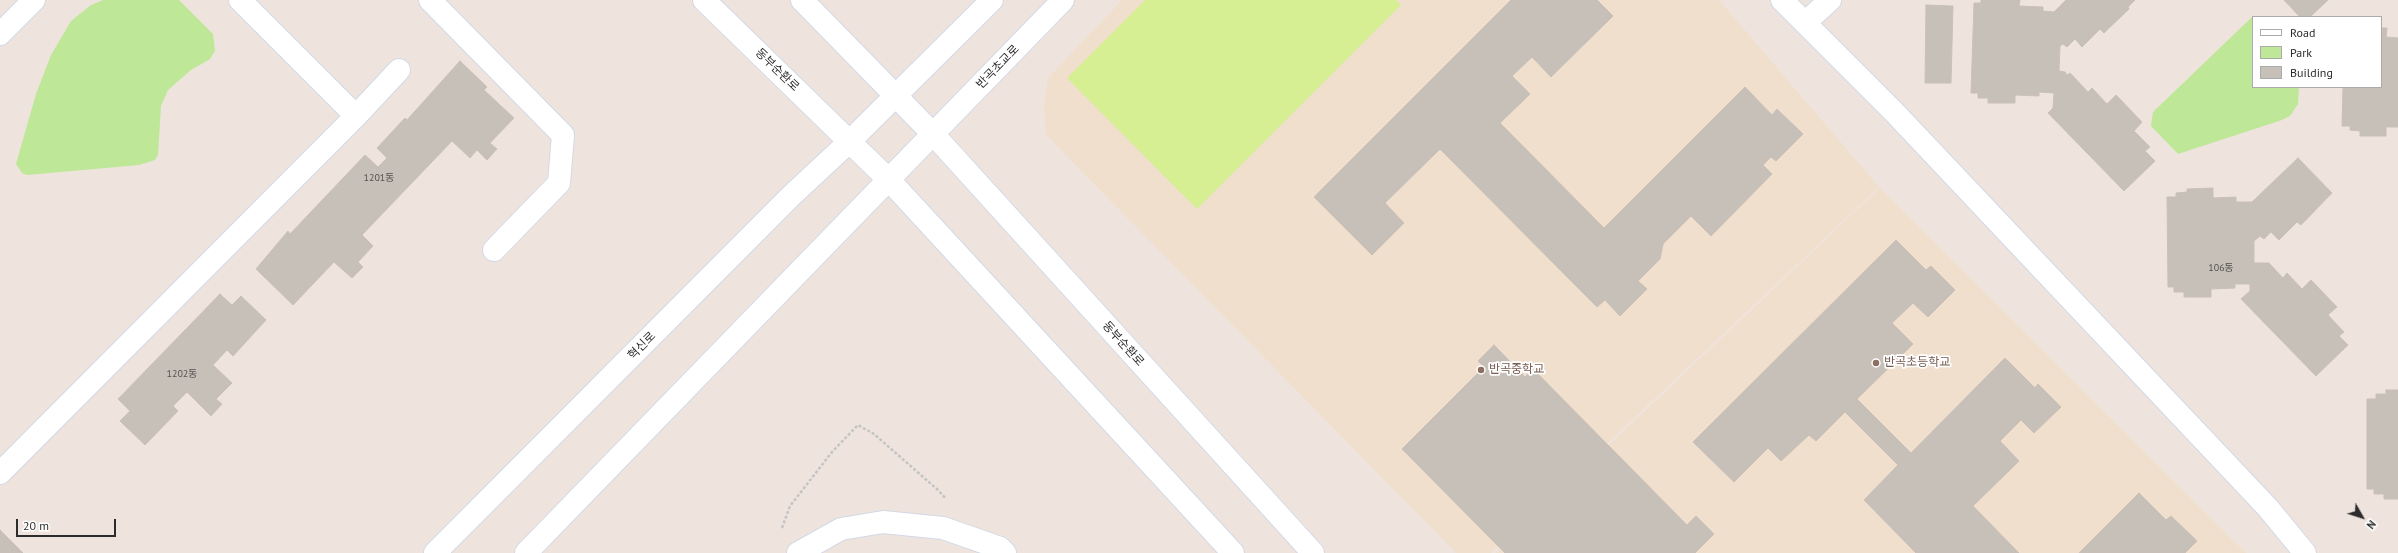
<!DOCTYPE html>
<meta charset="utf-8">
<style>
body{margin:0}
#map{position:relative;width:2398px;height:553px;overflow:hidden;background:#eee4dd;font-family:"PT Sans",sans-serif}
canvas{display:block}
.legend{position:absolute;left:2252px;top:16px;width:130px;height:72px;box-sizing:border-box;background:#fff;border:1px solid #ababab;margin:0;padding:5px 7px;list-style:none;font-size:12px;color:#2c2c2c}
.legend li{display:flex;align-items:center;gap:8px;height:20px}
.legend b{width:20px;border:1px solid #ababab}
.north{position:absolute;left:2342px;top:497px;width:40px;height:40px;-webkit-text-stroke:3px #fff;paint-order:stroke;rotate:129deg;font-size:11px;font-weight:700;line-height:16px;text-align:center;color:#2c2c2c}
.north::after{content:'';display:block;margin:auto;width:14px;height:18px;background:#2c2c2c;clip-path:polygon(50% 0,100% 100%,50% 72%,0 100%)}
.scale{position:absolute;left:16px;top:519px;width:100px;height:18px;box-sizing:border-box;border:2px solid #2c2c2c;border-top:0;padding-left:5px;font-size:12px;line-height:14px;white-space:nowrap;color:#2c2c2c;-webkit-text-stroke:3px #fff;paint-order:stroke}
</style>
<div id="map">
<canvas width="2398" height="553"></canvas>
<ul class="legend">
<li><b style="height:5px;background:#fff"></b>Road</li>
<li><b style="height:11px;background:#bee797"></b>Park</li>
<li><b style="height:11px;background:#c6c0b9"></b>Building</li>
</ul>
<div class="north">N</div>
<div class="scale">20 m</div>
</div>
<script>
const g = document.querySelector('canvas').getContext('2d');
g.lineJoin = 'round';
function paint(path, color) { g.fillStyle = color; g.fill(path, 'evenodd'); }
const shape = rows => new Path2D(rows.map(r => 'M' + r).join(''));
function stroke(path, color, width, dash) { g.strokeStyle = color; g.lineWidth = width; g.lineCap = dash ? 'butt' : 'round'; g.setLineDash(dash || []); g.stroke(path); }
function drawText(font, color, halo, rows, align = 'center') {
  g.font = font + ' "PT Sans","Noto Sans KR",sans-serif'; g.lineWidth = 3.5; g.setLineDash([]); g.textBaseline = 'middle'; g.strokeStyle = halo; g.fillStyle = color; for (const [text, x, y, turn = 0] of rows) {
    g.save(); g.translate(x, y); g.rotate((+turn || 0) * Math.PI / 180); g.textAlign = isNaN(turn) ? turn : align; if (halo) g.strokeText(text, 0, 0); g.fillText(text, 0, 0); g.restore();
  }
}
paint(shape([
 [1122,0,1719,0,1879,187,1491,553,1456,553,1046,135,1044,105,1048,78],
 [1880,188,2246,553,1495,553]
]), '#f0dfcc');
paint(shape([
 [103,0,179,0,213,34,215,51,210,59,191,70,168,90,161,106,158,155,155,160,139,165,27,175,22,173,16,164,36,94,51,55,71,21,91,5],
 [2252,17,2253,87,2299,87,2298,104,2290,116,2282,120,2178,154,2151,126,2153,112]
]), '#bee797');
paint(shape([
 [1145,0,1396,0,1401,5,1197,209,1067,78]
]), '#d5ef92');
const building = shape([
 [1511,0,1597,0,1613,16,1551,77,1532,57,1512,76,1530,94,1500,123,1604,228,1745,87,1772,115,1777,109,1803,134,1776,161,1771,157,1763,165,1772,174,1711,236,1691,216,1663,244,1660,259,1638,281,1647,289,1620,316,1605,300,1597,307,1440,149,1385,203,1404,223,1372,255,1314,197,1511,0],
 [1981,0,2020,0,2019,6,2043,7,2043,11,2054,12,2066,0,2135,0,2128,7,2129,9,2104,33,2100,29,2082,47,2075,39,2067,47,2063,44,2060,46,2059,71,2065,72,2067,75,2070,73,2088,92,2092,88,2107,104,2116,95,2142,122,2134,131,2150,147,2145,151,2155,161,2124,191,2048,113,2053,108,2054,93,2039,92,2039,96,2015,95,2015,103,1988,103,1988,98,1978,98,1978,93,1971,93,1974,3,1981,3,1981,0],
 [2284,0,2328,0,2310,17,2300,17,2284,0],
 [1926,5,1953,6,1951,83,1925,83,1926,5],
 [2381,28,2387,28,2386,37,2398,38,2398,127,2386,127,2386,136,2360,136,2360,131,2350,130,2350,126,2342,126,2343,87,2381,87,2381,28],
 [460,61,487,87,484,90,514,118,490,143,497,149,487,160,477,150,470,158,452,141,362,235,373,246,358,262,363,267,352,278,334,262,293,305,256,269,288,231,290,234,365,155,378,167,387,158,377,148,405,118,407,120,460,61],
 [2298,158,2332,193,2301,225,2297,222,2279,240,2271,232,2264,239,2260,236,2254,241,2254,263,2269,263,2283,278,2287,273,2302,289,2311,280,2337,307,2328,315,2344,332,2339,336,2348,345,2316,376,2241,299,2250,291,2250,284,2235,284,2235,288,2211,289,2211,297,2184,297,2184,292,2174,292,2174,287,2168,287,2167,197,2176,197,2176,193,2187,192,2187,189,2213,188,2213,198,2236,197,2236,202,2252,202,2298,158],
 [1896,240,1926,270,1931,266,1955,290,1928,317,1913,303,1892,323,1913,344,1857,399,1911,453,2005,358,2035,388,2038,384,2061,407,2034,433,2021,420,2000,441,2019,461,1973,506,2019,553,1916,553,1864,500,1898,465,1845,412,1816,441,1809,435,1781,461,1768,448,1734,482,1693,442,1896,240],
 [220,294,232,305,241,296,266,320,233,356,227,350,213,365,232,383,216,399,222,404,211,416,187,392,173,406,178,411,145,445,120,421,130,411,118,399,220,294],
 [1494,345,1525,377,1533,369,1687,525,1696,516,1714,534,1695,553,1505,553,1402,449,1484,367,1478,361,1494,345],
 [2386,390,2398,390,2398,499,2384,499,2384,494,2374,494,2374,489,2367,489,2367,399,2376,399,2376,394,2386,394,2386,390],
 [2139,493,2166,520,2171,516,2197,541,2185,553,2079,553,2139,493],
 [0,530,23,553,0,553,0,530]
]);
paint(building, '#c6c0b9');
stroke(building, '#cac0b7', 1);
const minor = shape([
 [240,0,356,116],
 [430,0,563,135,559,183,494,250],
 [704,0,890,181,1233,553],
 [802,0,934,135,1313,553],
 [1782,0,1895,113,2268,508,2305,553],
 [1805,23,1830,0],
 [0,34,34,0],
 [0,473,356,116,399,70],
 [435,553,791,196,850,141,992,0],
 [526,553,1063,0],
 [798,553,841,529,883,522,943,528,1000,548,1005,553]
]);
stroke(minor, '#d2d9e5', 24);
stroke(shape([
 [782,528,790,506,832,452,858,425,874,434,938,490,946,499]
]), '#c4c4c4', 2.5, [3, 2]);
stroke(minor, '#fff', 22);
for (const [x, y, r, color] of [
 [1876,363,4,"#8d6e63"],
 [1481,370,4,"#8d6e63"]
]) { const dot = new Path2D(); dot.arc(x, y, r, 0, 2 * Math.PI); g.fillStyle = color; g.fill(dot); stroke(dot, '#fff', 1.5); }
drawText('10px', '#52514f', null, [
 ["1201동",379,178],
 ["106동",2221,268],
 ["1202동",182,374]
]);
drawText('12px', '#2c2c2c', '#fff', [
 ["반곡초교로",998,67,-46],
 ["동부순환로",777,70,44],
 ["동부순환로",1123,344,48],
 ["혁신로",642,346,-45]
]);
drawText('12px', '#785e54', '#fff', [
 ["반곡초등학교",1884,363],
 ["반곡중학교",1489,370]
], 'left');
</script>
